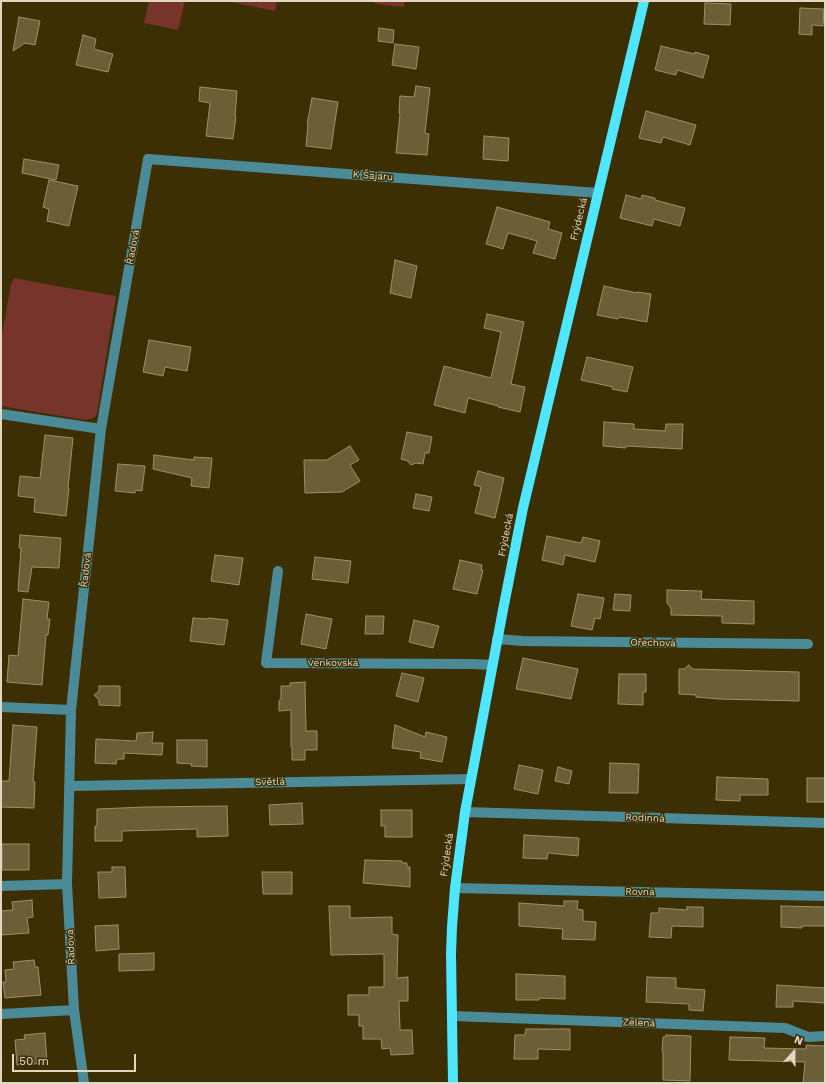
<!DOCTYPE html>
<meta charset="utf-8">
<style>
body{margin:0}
#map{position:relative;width:826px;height:1084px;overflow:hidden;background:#3c2f04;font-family:"Work Sans",sans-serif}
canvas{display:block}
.frame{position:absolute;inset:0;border:2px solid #e0d8c3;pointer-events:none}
.north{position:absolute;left:774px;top:1032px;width:40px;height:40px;-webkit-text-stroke:3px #3c2f04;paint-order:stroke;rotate:21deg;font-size:11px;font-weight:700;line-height:16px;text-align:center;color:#e0d8c3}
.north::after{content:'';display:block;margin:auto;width:14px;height:18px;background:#e0d8c3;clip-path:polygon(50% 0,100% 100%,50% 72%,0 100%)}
.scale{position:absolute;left:12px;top:1054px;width:124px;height:18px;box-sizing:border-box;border:2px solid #e0d8c3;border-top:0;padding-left:5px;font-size:12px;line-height:14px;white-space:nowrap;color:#e0d8c3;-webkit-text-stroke:3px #3c2f04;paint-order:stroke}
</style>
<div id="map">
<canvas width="826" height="1084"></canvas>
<div class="frame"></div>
<div class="north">N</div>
<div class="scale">50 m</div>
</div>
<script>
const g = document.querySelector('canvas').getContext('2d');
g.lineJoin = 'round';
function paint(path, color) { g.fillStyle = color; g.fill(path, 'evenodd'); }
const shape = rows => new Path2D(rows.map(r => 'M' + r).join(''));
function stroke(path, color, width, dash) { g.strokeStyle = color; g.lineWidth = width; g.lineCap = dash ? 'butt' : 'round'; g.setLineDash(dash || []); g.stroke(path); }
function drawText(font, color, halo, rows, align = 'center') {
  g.font = font + ' "Work Sans",sans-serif'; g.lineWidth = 3; g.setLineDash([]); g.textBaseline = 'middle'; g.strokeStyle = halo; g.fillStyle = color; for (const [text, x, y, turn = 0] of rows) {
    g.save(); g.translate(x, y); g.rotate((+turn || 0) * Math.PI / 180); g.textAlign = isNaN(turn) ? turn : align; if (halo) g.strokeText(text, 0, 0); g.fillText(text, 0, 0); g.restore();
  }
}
paint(shape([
 [149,1,185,1,178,30,144,23],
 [226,1,277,1,275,11],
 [367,1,405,1,404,7,378,4],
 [14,278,62,287,116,296,97,414,94,418,85,420,1,406,1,340,11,284]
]), '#76342a');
const building = shape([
 [705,3,731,4,730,25,704,24,705,3],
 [800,8,824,9,823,26,812,25,812,35,799,34,800,8],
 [19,17,40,21,35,45,25,43,13,51,19,17],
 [379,28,394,30,393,43,378,41,379,28],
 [83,35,96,39,94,49,113,54,108,72,76,65,83,35],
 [395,44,419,47,416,69,392,65,395,44],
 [661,46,695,54,695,52,709,56,703,78,677,70,676,75,655,70,661,46],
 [416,86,430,88,425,133,429,134,427,155,396,153,400,114,399,113,400,96,414,97,416,86],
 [200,87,237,91,235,116,236,116,233,139,206,136,210,103,199,101,200,87],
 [312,98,338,102,334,128,331,149,306,146,308,124,307,124,312,98],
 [646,111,696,125,690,145,663,137,661,143,639,138,646,111],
 [484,136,509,138,508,161,483,159,484,136],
 [24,159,59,165,56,180,22,173,24,159],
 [49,180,78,186,69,226,47,221,49,209,43,207,49,180],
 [626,195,641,199,642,195,655,198,655,200,685,208,680,226,654,219,652,226,620,218,626,195],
 [497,207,550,222,548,229,562,233,555,259,533,253,537,241,508,233,503,249,486,244,497,207],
 [395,260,417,266,411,298,390,293,395,260],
 [604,286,637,293,637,292,651,294,647,322,619,317,618,319,597,315,604,286],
 [487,314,524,322,511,384,525,387,520,412,498,407,498,406,468,398,465,413,434,405,444,366,491,378,501,332,484,328,487,314],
 [149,340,191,347,187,371,165,367,163,376,143,372,149,340],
 [587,357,633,367,627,392,612,389,613,387,581,380,587,357],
 [604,422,634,424,634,429,665,431,666,424,683,424,682,449,626,446,626,448,603,446,604,422],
 [407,432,432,437,429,453,425,453,423,464,416,463,411,465,408,461,401,459,407,432],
 [45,435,73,438,68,488,69,488,66,516,34,512,35,498,18,496,20,476,40,478,45,435],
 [350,446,359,460,350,465,360,481,342,492,305,493,304,460,327,460,350,446],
 [154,455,194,460,194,457,212,458,209,488,191,486,192,478,153,469,154,455],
 [118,464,145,466,142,491,135,490,135,493,115,491,118,464],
 [478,471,504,478,495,518,475,513,481,487,474,485,478,471],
 [416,494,432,497,429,511,413,508,416,494],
 [20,535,61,538,59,568,32,567,28,592,18,591,21,548,19,548,20,535],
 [547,536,581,543,583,537,600,541,595,562,565,555,563,565,542,560,547,536],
 [215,555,243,558,239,585,211,581,215,555],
 [315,557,351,561,348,583,312,579,315,557],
 [460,560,482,565,481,570,483,570,477,594,453,589,460,560],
 [667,590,702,591,701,599,754,601,754,624,722,623,722,616,671,615,671,608,667,603,667,590],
 [578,594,604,598,600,619,595,618,592,630,571,626,578,594],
 [615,594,631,595,630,611,613,610,615,594],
 [23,599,49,602,47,619,50,619,48,635,46,635,42,685,7,682,9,655,18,656,23,599],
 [306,614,332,619,326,649,301,644,306,614],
 [366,616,384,616,383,634,365,634,366,616],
 [193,618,207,619,208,618,228,620,224,645,190,641,193,618],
 [414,620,439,626,433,648,409,642,414,620],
 [523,658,578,669,571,699,539,693,516,689,523,658],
 [689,665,692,669,799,672,799,701,719,699,696,697,696,695,679,694,679,669,684,669,689,665],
 [402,673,424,678,418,702,396,696,402,673],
 [619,674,646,674,646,692,643,692,643,705,618,704,619,674],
 [305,682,306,731,317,731,317,750,305,750,305,760,292,760,292,747,291,747,291,710,279,711,279,701,281,698,281,686,290,686,290,683,305,682],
 [99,686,120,686,120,706,99,705,99,700,94,695,99,691,99,686],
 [13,725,37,727,33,782,35,782,34,808,1,807,1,781,9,781,13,725],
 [395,725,425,737,426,732,447,737,442,762,420,758,421,752,392,748,395,725],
 [153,732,152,743,163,743,162,755,124,753,124,759,117,759,116,764,95,763,96,739,136,741,137,733,153,732],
 [177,740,207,740,207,767,191,766,192,764,177,763,177,740],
 [610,763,639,764,638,793,609,793,610,763],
 [519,765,543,770,538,794,514,789,519,765],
 [558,767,572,771,569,784,555,781,558,767],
 [717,777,768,779,768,795,740,795,740,801,716,800,717,777],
 [807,778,825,778,825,802,807,802,807,778],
 [302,803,303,824,270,825,269,805,302,803],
 [227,806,228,836,197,837,197,829,122,831,122,841,95,841,95,826,97,826,97,809,145,807,227,806],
 [381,810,412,810,412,837,385,837,385,826,381,826,381,810],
 [524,835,579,838,578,856,548,853,547,859,523,858,524,835],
 [2,844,29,844,29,870,2,870,2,844],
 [365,860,402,861,402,863,407,863,407,867,410,867,410,887,363,883,365,860],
 [112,867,125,867,126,897,99,898,98,872,112,872,112,867],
 [262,872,292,872,292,894,263,894,262,872],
 [32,900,33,917,27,918,29,933,1,935,1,911,13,910,12,902,32,900],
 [564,901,578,901,577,909,583,910,583,921,596,922,595,940,562,939,563,929,519,926,519,903,564,906,564,901],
 [329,906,350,906,350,918,392,917,392,934,398,935,397,978,408,977,408,1001,399,1001,400,1030,412,1030,413,1054,391,1055,390,1048,382,1049,381,1039,363,1039,363,1026,359,1026,359,1015,348,1015,348,995,369,995,369,987,384,987,384,954,331,955,329,906],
 [781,906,825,907,825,926,802,926,802,928,781,927,781,906],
 [687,907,703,907,703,927,672,926,671,938,649,937,651,913,659,913,659,908,687,910,687,907],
 [118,925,119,949,96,951,95,926,118,925],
 [154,953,154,970,119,971,119,954,154,953],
 [34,960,35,967,38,967,41,995,5,998,3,982,6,982,5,970,14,969,13,962,34,960],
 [516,974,565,976,565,999,539,998,539,1000,516,1000,516,974],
 [647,977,676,978,676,988,705,990,703,1011,689,1010,689,1004,646,1002,647,977],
 [777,985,825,988,825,1003,793,1001,793,1007,776,1007,777,985],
 [526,1029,570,1029,570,1050,538,1049,538,1059,514,1059,515,1035,525,1035,526,1029],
 [45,1033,47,1063,17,1065,15,1040,25,1039,24,1035,45,1033],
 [666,1035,691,1036,690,1081,663,1080,663,1052,662,1052,663,1037,666,1037,666,1035],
 [730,1037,765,1038,764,1048,806,1049,806,1045,825,1046,825,1083,803,1083,805,1062,729,1060,730,1037]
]);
paint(building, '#6c5e36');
stroke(building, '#9e8f66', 1);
stroke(shape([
 [1,414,101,429],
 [278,571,266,663,472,664,492,665],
 [497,639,523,641,808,644],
 [1,707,71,710],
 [69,786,471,779],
 [465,812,825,823],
 [1,886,67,884],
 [455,888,825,896],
 [1,1014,74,1010],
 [452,1016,785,1028,808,1037,825,1036],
 [84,1083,74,1010,67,884,71,710,101,429,148,159,598,193]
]), '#4b8b97', 10);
stroke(shape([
 [453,1083,451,954,452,927,455,888,465,812,503,610,523,508,644,1]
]), '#4fe6ff', 10);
drawText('10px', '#e0d8c3', '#3c2f04', [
 ["K Šajaru",373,176,4],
 ["Frýdecká",579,219,-76],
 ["Řadová",133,247,-80],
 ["Frýdecká",506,535,-79],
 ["Řadová",86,570,-84],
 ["Ořechová",653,643,1],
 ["Venkovská",333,663],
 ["Světlá",270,782,-1],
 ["Rodinná",645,818,2],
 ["Frýdecká",447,855,-82],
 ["Rovná",640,892,1],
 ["Řadová",71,947,-93],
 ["Zelená",639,1023,2]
]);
</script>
